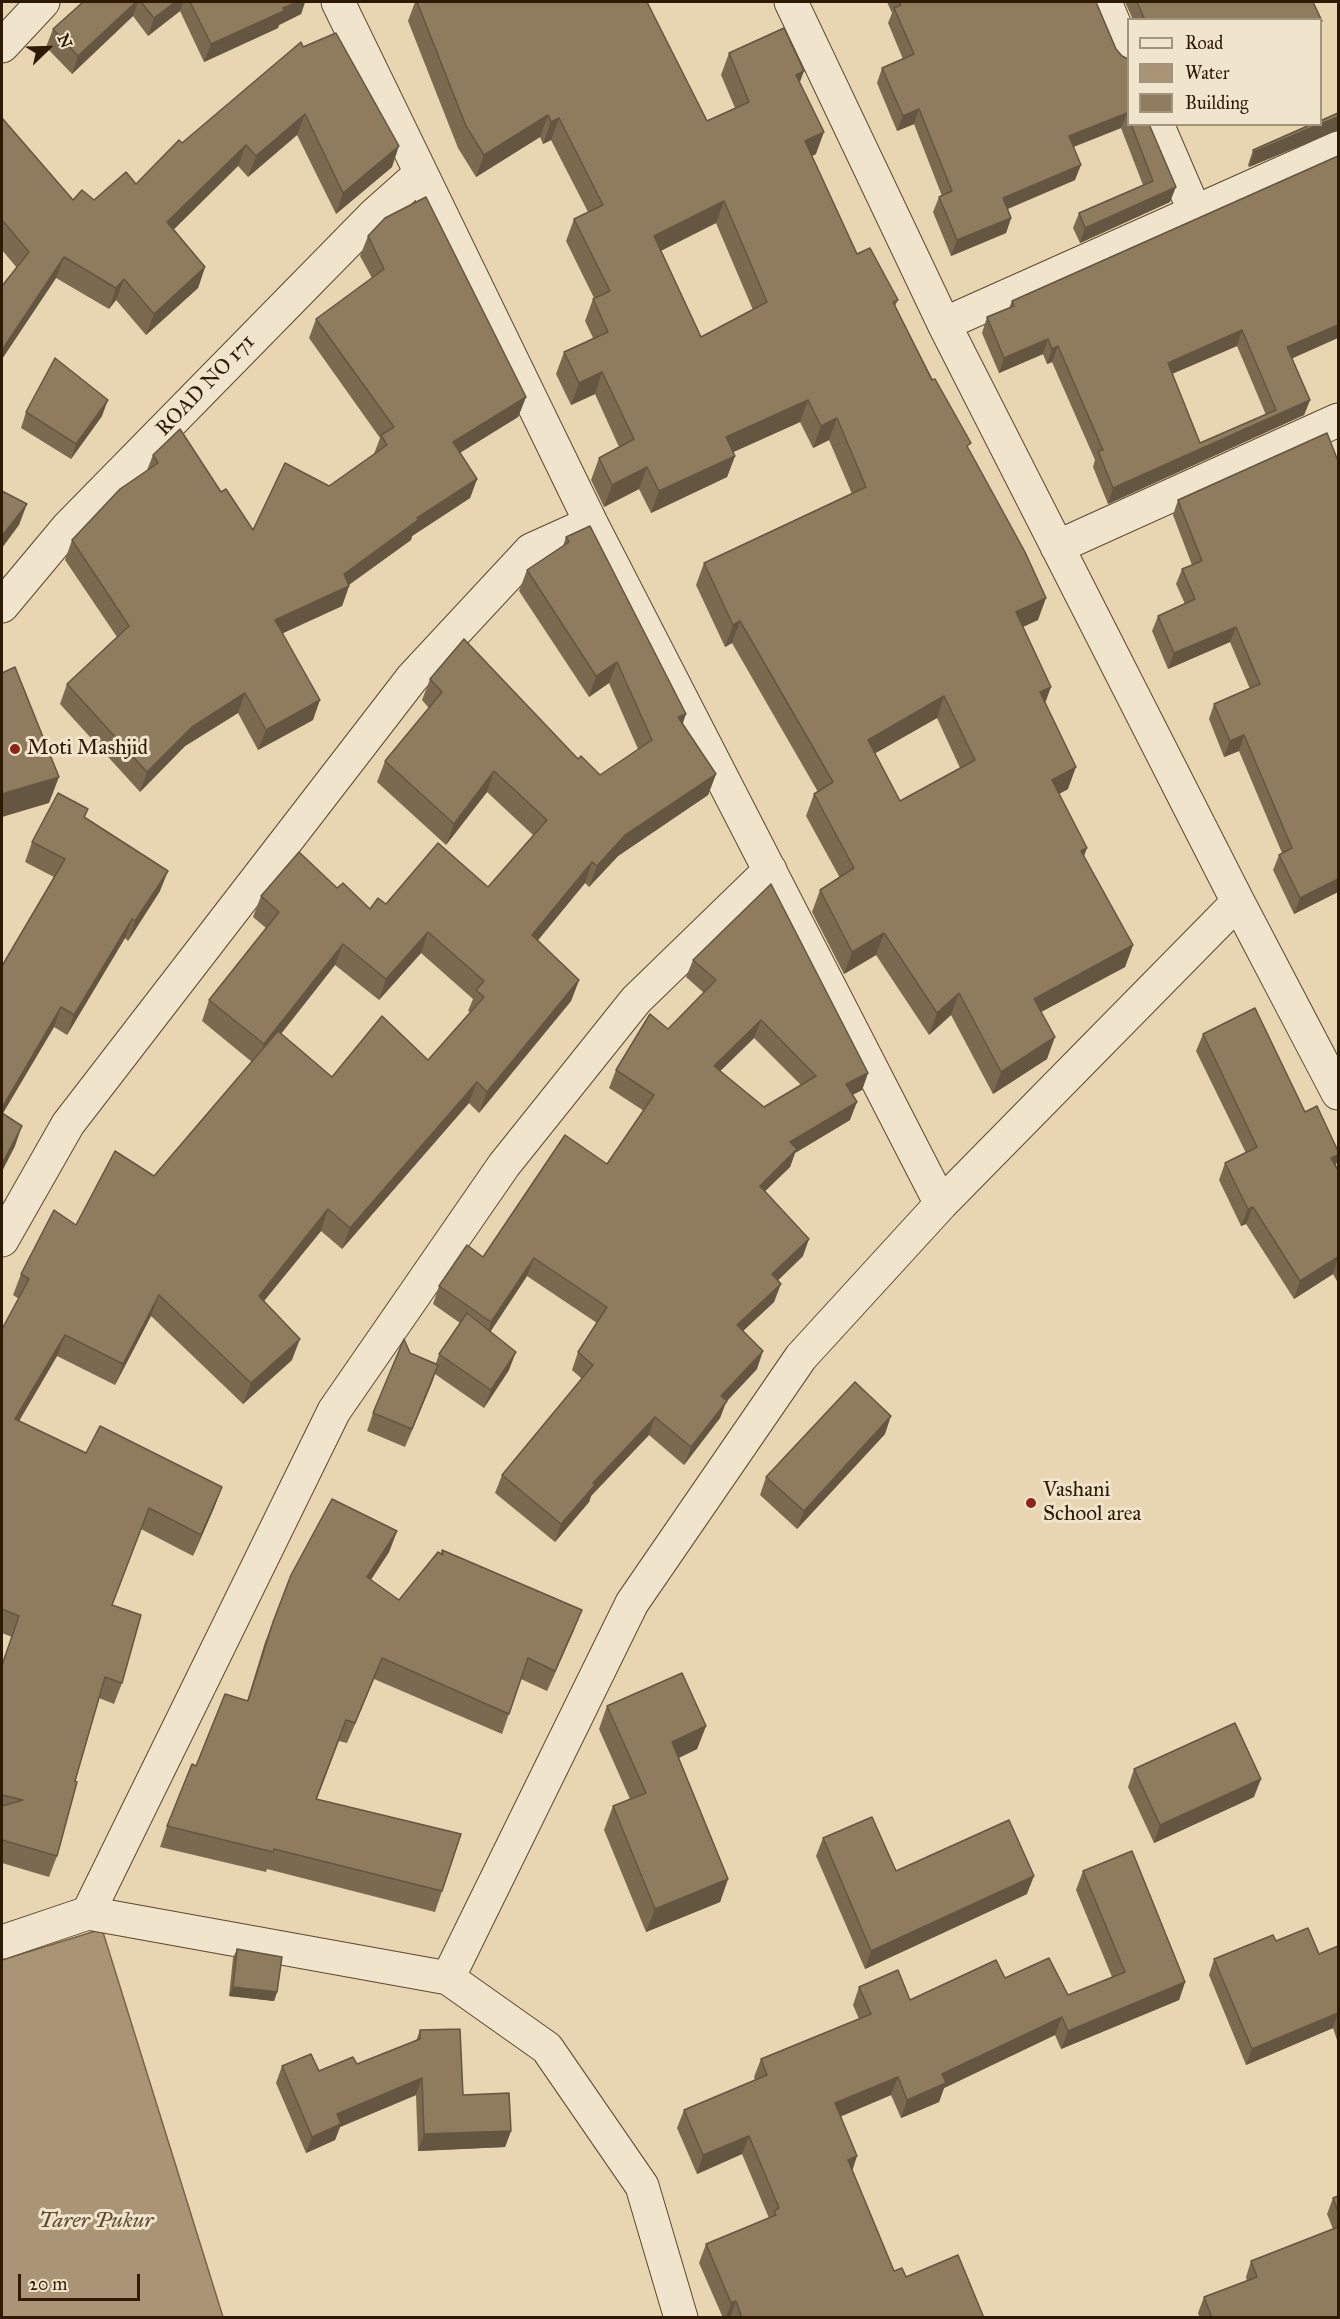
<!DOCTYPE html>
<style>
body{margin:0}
#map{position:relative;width:1340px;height:2319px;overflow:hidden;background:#e8d5b1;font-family:"IM FELL Great Primer",serif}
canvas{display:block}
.frame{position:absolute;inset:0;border:3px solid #2e1a03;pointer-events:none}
.legend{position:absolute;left:1127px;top:18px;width:195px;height:108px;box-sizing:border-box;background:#f0e4cc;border:2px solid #a2937c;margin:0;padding:8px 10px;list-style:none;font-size:18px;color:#2e1a03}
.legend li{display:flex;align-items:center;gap:12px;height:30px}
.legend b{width:30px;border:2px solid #a2937c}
.north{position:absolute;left:18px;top:18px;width:60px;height:60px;-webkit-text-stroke:4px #f0e4cc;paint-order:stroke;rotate:67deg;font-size:16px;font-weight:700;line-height:24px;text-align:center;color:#2e1a03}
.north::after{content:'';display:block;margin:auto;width:21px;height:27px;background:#2e1a03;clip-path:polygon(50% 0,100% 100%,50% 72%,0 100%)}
.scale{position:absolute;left:18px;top:2274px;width:122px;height:27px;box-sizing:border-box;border:3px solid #2e1a03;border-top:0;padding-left:8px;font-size:18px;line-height:21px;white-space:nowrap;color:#2e1a03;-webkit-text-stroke:4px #f0e4cc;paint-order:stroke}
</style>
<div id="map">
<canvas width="1340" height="2319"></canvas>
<div class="frame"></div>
<ul class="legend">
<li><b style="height:8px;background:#f0e4cc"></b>Road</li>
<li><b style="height:16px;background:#a99576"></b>Water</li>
<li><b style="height:16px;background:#8f7b5d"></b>Building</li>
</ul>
<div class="north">N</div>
<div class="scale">20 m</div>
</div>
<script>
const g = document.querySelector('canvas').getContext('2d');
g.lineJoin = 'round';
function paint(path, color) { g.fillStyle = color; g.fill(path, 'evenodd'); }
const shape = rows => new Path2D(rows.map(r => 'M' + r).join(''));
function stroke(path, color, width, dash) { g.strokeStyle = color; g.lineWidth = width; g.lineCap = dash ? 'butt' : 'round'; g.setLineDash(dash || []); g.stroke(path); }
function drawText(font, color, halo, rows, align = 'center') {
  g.font = font + ' "IM FELL Great Primer",serif'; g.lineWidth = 6; g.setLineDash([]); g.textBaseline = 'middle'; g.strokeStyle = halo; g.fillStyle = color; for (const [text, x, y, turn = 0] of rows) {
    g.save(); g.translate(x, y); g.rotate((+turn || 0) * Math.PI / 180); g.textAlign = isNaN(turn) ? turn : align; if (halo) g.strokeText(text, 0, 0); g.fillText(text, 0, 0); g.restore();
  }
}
const water = shape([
 [102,1929,223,2317,2,2318,2,1960,102,1929]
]);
paint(water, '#a99576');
stroke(water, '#786448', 1.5);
const minor = shape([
 [338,2,591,523,941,1204,801,1357,632,1603,448,1978],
 [791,2,944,324,1238,902,1338,1093],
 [1105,2,1128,57],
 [2,46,43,2],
 [1157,124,1195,212],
 [944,324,1338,148],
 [1057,547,1338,420],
 [2,606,68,527,375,214,420,174],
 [941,1204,1238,902],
 [2,1240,68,1124,412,678,531,550,591,523],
 [88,1913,334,1411,504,1165,636,1000,770,870],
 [2,1942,88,1913,448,1978,547,2048,642,2186,681,2318]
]);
stroke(minor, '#5c492e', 35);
stroke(minor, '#f0e4cc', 33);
paint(shape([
 [83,2,305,2,301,14,279,25,278,28,204,62,180,11,148,36,133,16,72,74,46,47,53,29],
 [415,2,647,2,707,121,735,108,721,75,729,53,800,82,816,154,812,156,857,254,898,300,895,306,969,450,1038,620,1023,627,1045,703,1068,789,1059,794,1084,856,1133,945,1125,967,1041,1012,1047,1059,993,1094,951,1015,929,1035,876,955,844,974,812,912,820,890,840,878,806,816,814,794,818,792,732,643,725,647,696,585,704,563,852,494,829,440,813,448,800,422,733,452,735,456,727,477,651,513,639,489,604,507,591,480,599,458,619,447,595,394,571,405,556,374,564,352,593,338,585,321,593,299,594,298,566,241,574,219,588,212,551,140,543,144,540,137,476,177,458,148,408,21],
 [716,223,753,310,701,337,661,250],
 [937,718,960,768,900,801,875,753],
 [887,2,1096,2,1116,49,1122,56,1128,59,1128,124,1149,124,1170,202,1080,243,1073,228,1079,213,1143,185,1121,128,1073,147,1075,180,1008,209,1011,218,1006,233,951,256,933,212,939,197,942,196,914,124,897,131,877,83,882,68,903,59,888,23,892,13],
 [1125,2,1313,2,1320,20,1133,20],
 [303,47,392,167,336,214,297,135,248,177,238,166,174,229,205,267,198,288,146,335,116,300,109,309,56,278,2,359,2,286,17,268,2,250,2,118,73,200,94,200,136,184,182,143],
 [1338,113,1338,130,1249,167,1248,165,1253,150],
 [1338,156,1292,358,1310,400,1304,415,1108,504,1093,467,1095,460,1052,362,1047,364,1043,354,999,373,982,333,987,317,1009,308,1012,301],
 [1237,346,1266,415,1200,443,1172,374],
 [368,236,526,397,518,417,460,453,477,479,470,498,412,536,411,540,349,585,349,586,342,606,283,633,313,720,258,750,238,713,185,746,140,792,60,704,67,684,117,637,65,560,72,540,147,470,153,455,221,492,253,530,329,486,374,454,380,438,309,338,316,319,372,278,360,256],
 [26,412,102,416,71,459,21,428],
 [1338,461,1338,892,1294,914,1273,870,1279,855,1282,853,1239,751,1224,757,1209,719,1214,704,1250,689,1230,642,1168,669,1152,631,1158,616,1185,604,1176,584,1182,569,1192,565,1173,515,1178,500],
 [566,537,682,724,716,774,708,795,618,856,589,887,585,883,538,940,579,980,571,1001,479,1113,469,1103,342,1249,321,1231,264,1301,292,1360,243,1404,151,1316,115,1385,57,1356,19,1421,86,1453,222,1487,214,1508,193,1556,141,1529,112,1605,122,1683,114,1704,99,1698,75,1781,57,1856,49,1877,2,1863,2,1665,12,1637,2,1633,2,1329,19,1299,13,1295,21,1274,76,1225,154,1176,252,1062,202,1021,209,1000,266,928,253,917,261,896,337,888,370,909,386,904,488,887,533,835,487,792,446,845,377,782,385,761,429,708,422,700,430,679,578,759,600,775,638,749,609,683,589,697,519,591,527,570,563,546],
 [421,953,473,999,468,1011,470,1012,428,1060,332,1077,281,1034,335,965,379,1000],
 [88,809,85,817,160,891,128,941,125,938,67,1035,54,1027,2,1114,15,1146,2,1171,2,966,54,877,25,862,32,842],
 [693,960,868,1073,862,1090,852,1095,850,1120,795,1153,790,1167,765,1191,803,1256,778,1280,774,1302,743,1331,757,1369,726,1402,720,1418,684,1465,649,1435,591,1496,589,1502,555,1542,495,1493,502,1475,582,1379,572,1370,578,1352,597,1323,527,1276,490,1332,509,1370,484,1408,435,1374,405,1447,367,1431,373,1413,410,1353,436,1363,439,1354,460,1323,433,1304,439,1286,483,1257,607,1164,644,1111,609,1088,616,1070,668,1029,704,993,686,977],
 [754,1038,801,1085,764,1107,720,1071],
 [1203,1034,1305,1112,1338,1170,1338,1283,1333,1274,1294,1299,1246,1224,1241,1226,1219,1180,1225,1163,1246,1153,1196,1051],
 [885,1434,797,1529,760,1495,766,1477],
 [397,1531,389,1552,371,1580,399,1600,441,1553,442,1550,574,1630,547,1691,521,1679,502,1734,374,1679,347,1743,339,1741,317,1799,442,1891,435,1912,267,1869,266,1872,160,1847,167,1826,196,1766,247,1701,265,1642,273,1622],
 [607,1706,706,1726,697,1749,679,1758,728,1879,720,1902,646,1932,604,1830,613,1806,630,1799,599,1729],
 [1134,1769,1254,1797,1154,1843,1128,1787],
 [823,1838,896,1871,1027,1894,865,1969,816,1856],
 [1083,1871,1185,1982,1179,2000,1061,2049,1055,2035,944,2088,939,2102,901,2118,891,2095,841,2116,852,2171,894,2271,984,2318,723,2318,699,2263,706,2244,769,2218,742,2154,697,2174,677,2128,684,2110,755,2080,754,2077,761,2059,859,2019,853,2005,859,1987,910,2000,1005,1978,1068,1995,1112,1977,1076,1890],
 [1276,1941,1319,1954,1338,1946,1338,2043,1333,2028,1246,2065,1209,1975,1214,1959],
 [237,1949,277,1992,274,2001,229,1996,233,1958],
 [420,2030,463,2095,511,2131,505,2147,418,2151,416,2095,340,2127,335,2140,306,2153,276,2083,282,2066,319,2071,357,2064,416,2041],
 [1338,2196,1338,2318,1200,2318,1198,2313,1204,2297,1247,2281,1246,2277,1251,2261,1333,2229,1327,2214,1333,2198]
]), '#7b6a50');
paint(shape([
 [136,2,138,2,133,16,72,74,78,56],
 [175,2,183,2,180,11,148,36,154,18],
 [297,2,305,2,301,14,279,25,278,28,204,62,211,44],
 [804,71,796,93,796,75],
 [919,109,914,124,897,131,903,116],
 [1127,113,1121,128,1063,151,1069,136],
 [305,114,297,135,248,177,256,156],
 [548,115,540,137,476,177,484,155],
 [1338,117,1338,130,1249,167,1254,152],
 [559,118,551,140,543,144,551,122],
 [824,132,816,154,797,163,805,141],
 [246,145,238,166,160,243,167,222],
 [399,146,392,167,336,214,343,193],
 [1081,165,1075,180,997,213,1003,198],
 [1176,187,1170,202,1080,243,1085,228],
 [724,201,716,223,647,258,654,236],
 [1011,218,1006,233,951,256,957,240],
 [64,257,56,278,2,359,2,350],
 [205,267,198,288,146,335,154,314],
 [124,279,116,300,109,309,116,288],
 [1338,325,1338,338,1282,363,1287,347],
 [1242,330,1237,346,1162,378,1168,363],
 [1048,339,1043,354,999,373,1004,358],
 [1058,346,1052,362,1047,364,1052,349],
 [602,372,595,394,571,405,579,383],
 [526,397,518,417,446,461,453,442],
 [108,400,102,416,71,459,76,444],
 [808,400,800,422,718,459,726,437],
 [1310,400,1304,415,1108,504,1113,488],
 [837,418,829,440,813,448,821,426],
 [735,456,727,477,651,513,659,491],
 [647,467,639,489,604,507,612,485],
 [477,479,470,498,412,536,411,540,344,588,349,586,342,606,268,640,275,620,344,574,417,518],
 [27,504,19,525,2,548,2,536],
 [1046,598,1038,620,1008,633,1016,612],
 [740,621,732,643,725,647,733,625],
 [1236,627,1230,642,1168,669,1174,653],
 [617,662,609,683,589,697,596,676],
 [1051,687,1043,709,1040,692],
 [245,693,238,713,185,746,140,792,147,772,192,727],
 [944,696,937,718,860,762,868,740],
 [320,700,313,720,258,750,266,730],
 [686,714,679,735,678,717],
 [1244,735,1239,751,1224,757,1230,741],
 [1076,767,1068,789,1044,802,1052,780],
 [494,771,487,792,446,845,454,824],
 [716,774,708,795,618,856,589,887,597,866,625,835],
 [59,777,49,803,2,817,2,794],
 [1087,848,1079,870,1081,851],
 [592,862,585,883,525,956,532,935],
 [168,871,160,891,128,941,135,921],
 [1338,879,1338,892,1294,914,1300,898],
 [132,919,125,938,67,1035,74,1015],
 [428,932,421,953,379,1000,386,979],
 [884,933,876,955,844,974,852,952],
 [343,944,335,965,256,1065,264,1044],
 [1133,945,1125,967,1026,1020,1034,999],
 [579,980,571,1001,479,1113,487,1092],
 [959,993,951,1015,929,1035,937,1013],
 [61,1007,54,1027,2,1115,2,1108],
 [761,1020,754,1038,707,1084,714,1066],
 [1055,1037,1047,1059,993,1094,1001,1072],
 [868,1073,862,1090,839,1102,846,1084],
 [477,1082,469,1103,342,1249,350,1228],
 [857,1102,850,1120,795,1153,790,1167,753,1203,760,1186,790,1142],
 [22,1126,15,1146,2,1171,2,1164],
 [1338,1155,1338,1159,1334,1171,1331,1158],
 [1253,1207,1246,1224,1241,1226,1248,1209],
 [328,1209,321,1231,251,1317,259,1296],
 [809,1239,803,1256,766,1292,772,1274],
 [1338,1257,1333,1274,1294,1299,1300,1281],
 [534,1258,527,1276,485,1340,491,1322],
 [781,1284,774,1302,730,1343,737,1325],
 [159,1295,151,1316,115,1385,123,1364],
 [65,1335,57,1356,8,1440,15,1419],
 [300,1339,292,1360,243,1404,251,1383],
 [763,1351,757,1369,726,1402,720,1418,684,1465,691,1447,721,1396],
 [516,1352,509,1370,484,1408,491,1390],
 [438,1365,432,1383,405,1447,412,1429],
 [891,1416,885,1434,797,1529,804,1511],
 [655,1417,649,1435,591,1496,589,1502,555,1542,561,1524,593,1483],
 [222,1487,214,1508,193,1556,201,1535],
 [397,1531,389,1552,359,1597,367,1577],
 [582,1610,574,1630,547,1691,555,1671],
 [382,1658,374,1679,347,1743,355,1723],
 [706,1726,697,1749,663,1765,672,1742],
 [1261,1779,1254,1797,1154,1843,1160,1825],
 [1034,1876,1027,1894,865,1969,871,1951],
 [728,1879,720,1902,646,1932,655,1909],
 [1185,1982,1179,2000,1061,2049,1068,2031],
 [233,1987,277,1992,274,2001,229,1996],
 [1338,2012,1333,2028,1246,2065,1252,2049],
 [1062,2017,1055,2035,944,2088,939,2102,901,2118,907,2100,942,2074],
 [898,2077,891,2095,828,2122,835,2103],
 [422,2078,416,2095,340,2127,335,2140,306,2153,312,2137,337,2114],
 [511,2131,505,2147,418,2151,424,2134],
 [749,2136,742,2154,697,2174,703,2155],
 [857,2156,851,2175,848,2160],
 [736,2301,730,2318,726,2318,731,2303]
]), '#645641');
const building = shape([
 [83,2,136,2,78,56,53,29,83,2],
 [141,2,175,2,154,18,141,2],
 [190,2,297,2,283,8,284,11,211,44,190,2],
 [417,2,647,2,707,121,749,102,729,53,784,28,804,71,796,75,824,132,805,141,857,254,870,248,898,300,893,302,932,380,935,379,971,443,967,446,1025,552,1046,598,1016,612,1051,687,1040,692,1076,767,1052,780,1087,848,1081,851,1133,945,1034,999,1055,1037,1001,1072,959,993,937,1013,884,933,852,952,820,890,854,868,814,794,833,782,740,621,733,625,704,563,866,487,837,418,821,426,808,400,726,437,735,456,659,491,647,467,612,485,599,458,634,439,602,372,579,383,564,352,608,332,593,299,610,291,574,219,603,205,559,118,551,122,548,115,484,155,466,126,417,2],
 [724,201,767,302,701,337,654,236,724,201],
 [944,696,975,760,900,801,868,740,944,696],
 [899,2,1096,2,1116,49,1122,56,1128,59,1128,118,1127,113,1069,136,1081,165,1003,198,1011,218,957,240,939,197,952,191,919,109,903,116,882,68,914,54,894,8,901,5,899,2],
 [1137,2,1313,2,1322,21,1320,22,1320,20,1145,20,1137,2],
 [336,33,399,146,343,193,305,114,256,156,246,145,167,222,205,267,154,314,124,279,116,288,64,257,2,350,2,286,29,252,2,220,2,118,73,200,82,190,94,200,126,172,136,184,179,140,182,143,301,42,303,47,336,33],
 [1338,113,1338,117,1320,124,1320,121,1338,113],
 [1131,124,1149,124,1176,187,1085,228,1079,213,1153,181,1131,124],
 [1312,124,1320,124,1254,152,1253,150,1312,124],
 [1338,156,1338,325,1287,347,1310,400,1113,488,1098,451,1103,450,1058,346,1052,349,1048,339,1004,358,987,317,1014,306,1012,301,1338,156],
 [1242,330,1276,410,1200,443,1168,363,1242,330],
 [426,197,526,397,453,442,477,479,417,518,418,520,344,574,349,586,275,620,320,700,266,730,245,693,192,727,147,772,67,684,129,626,72,540,120,489,158,463,153,455,180,429,221,492,226,489,253,530,285,463,329,486,387,445,381,435,394,427,316,319,384,269,368,236,385,218,426,197],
 [55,358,108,400,76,444,26,412,55,358],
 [1327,433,1338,461,1338,879,1300,898,1279,855,1292,848,1244,735,1230,741,1214,704,1260,684,1236,627,1174,653,1158,616,1195,599,1182,569,1202,561,1178,500,1327,433],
 [2,491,27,504,2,536,2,491],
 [590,526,686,714,678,717,716,774,625,835,597,866,592,862,532,935,579,980,487,1092,477,1082,350,1228,328,1209,259,1296,300,1339,251,1383,159,1295,123,1364,65,1335,15,1419,86,1453,100,1426,222,1487,201,1535,149,1508,112,1605,141,1615,122,1683,105,1677,75,1781,77,1782,57,1856,2,1840,2,1806,23,1800,2,1795,2,1665,19,1616,2,1609,2,1329,29,1279,21,1274,54,1210,76,1225,115,1151,154,1176,278,1031,332,1077,382,1016,428,1060,484,997,476,990,484,981,428,932,386,979,343,944,264,1044,209,1000,279,912,261,896,299,852,337,888,343,883,370,909,378,898,386,904,438,843,488,887,547,820,494,771,454,824,385,761,442,692,430,679,464,639,578,759,581,756,600,775,652,740,617,662,596,676,527,570,569,542,566,537,590,526],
 [15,667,59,777,2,794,2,673,15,667],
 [58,793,88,809,84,817,168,871,135,921,132,919,74,1015,61,1007,2,1108,2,966,65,859,32,842,58,793],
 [771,884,868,1073,846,1084,857,1102,790,1142,797,1149,760,1186,809,1239,772,1274,781,1284,737,1325,763,1351,721,1396,727,1401,691,1447,655,1417,593,1483,595,1485,561,1524,502,1475,593,1365,578,1352,607,1307,534,1258,491,1322,439,1286,467,1245,483,1257,565,1135,607,1164,654,1095,616,1070,650,1014,668,1029,716,980,693,960,771,884],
 [761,1020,816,1076,764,1107,714,1066,761,1020],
 [1255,1008,1305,1112,1317,1106,1338,1151,1338,1155,1331,1158,1338,1170,1338,1257,1300,1281,1253,1207,1248,1209,1225,1163,1257,1147,1203,1034,1255,1008],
 [2,1113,22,1126,2,1164,2,1113],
 [467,1313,516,1352,491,1390,439,1354,467,1313],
 [404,1339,410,1353,438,1365,412,1429,373,1413,404,1339],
 [855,1382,891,1416,804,1511,766,1477,855,1382],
 [332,1499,397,1531,367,1577,399,1600,438,1552,443,1555,442,1550,582,1610,555,1671,528,1658,509,1714,382,1658,355,1723,346,1720,316,1799,461,1834,442,1891,274,1849,273,1852,167,1826,192,1764,196,1766,225,1694,248,1701,273,1622,291,1575,332,1499],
 [682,1673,706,1726,672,1742,728,1879,655,1909,613,1806,646,1793,607,1706,682,1673],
 [1235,1723,1261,1779,1160,1825,1134,1769,1235,1723],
 [872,1817,896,1871,1009,1820,1034,1876,871,1951,823,1838,872,1817],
 [1132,1851,1185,1982,1068,2031,1062,2017,942,2074,946,2083,907,2100,898,2077,835,2103,857,2156,848,2160,894,2271,902,2268,906,2277,958,2255,984,2318,742,2318,736,2301,731,2303,706,2244,776,2215,774,2211,779,2208,749,2136,703,2155,684,2110,767,2075,761,2059,871,2014,859,1987,898,1970,910,2000,996,1960,1005,1978,1049,1958,1068,1995,1125,1972,1083,1871,1132,1851],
 [1308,1928,1319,1954,1338,1946,1338,2013,1252,2049,1214,1959,1273,1935,1276,1941,1308,1928],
 [237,1949,282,1957,277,1992,233,1987,237,1949],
 [460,2029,463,2095,509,2093,511,2131,424,2134,422,2078,337,2114,341,2124,312,2137,282,2066,311,2054,319,2071,353,2057,357,2064,420,2039,420,2030,460,2029],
 [1338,2196,1338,2212,1333,2198,1338,2196],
 [1338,2227,1338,2318,1212,2318,1204,2297,1257,2277,1251,2261,1338,2227]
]);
paint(building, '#8f7b5d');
stroke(building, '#645641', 1.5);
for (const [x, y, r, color] of [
 [15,749,6,"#8f2418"],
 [1031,1503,6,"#8f2418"]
]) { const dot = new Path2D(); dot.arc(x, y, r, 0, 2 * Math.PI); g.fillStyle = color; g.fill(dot); stroke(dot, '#f0e4cc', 2); }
drawText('21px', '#2e1a03', '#f0e4cc', [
 ["ROAD NO 171",206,386,-46]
]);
drawText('21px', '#2e1a03', '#f0e4cc', [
 ["Moti Mashjid",27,749],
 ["Vashani",1043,1491],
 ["School area",1043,1515]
], 'left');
drawText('italic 22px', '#5f4b31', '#f0e4cc', [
 ["Tarer Pukur",96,2222]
]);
</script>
